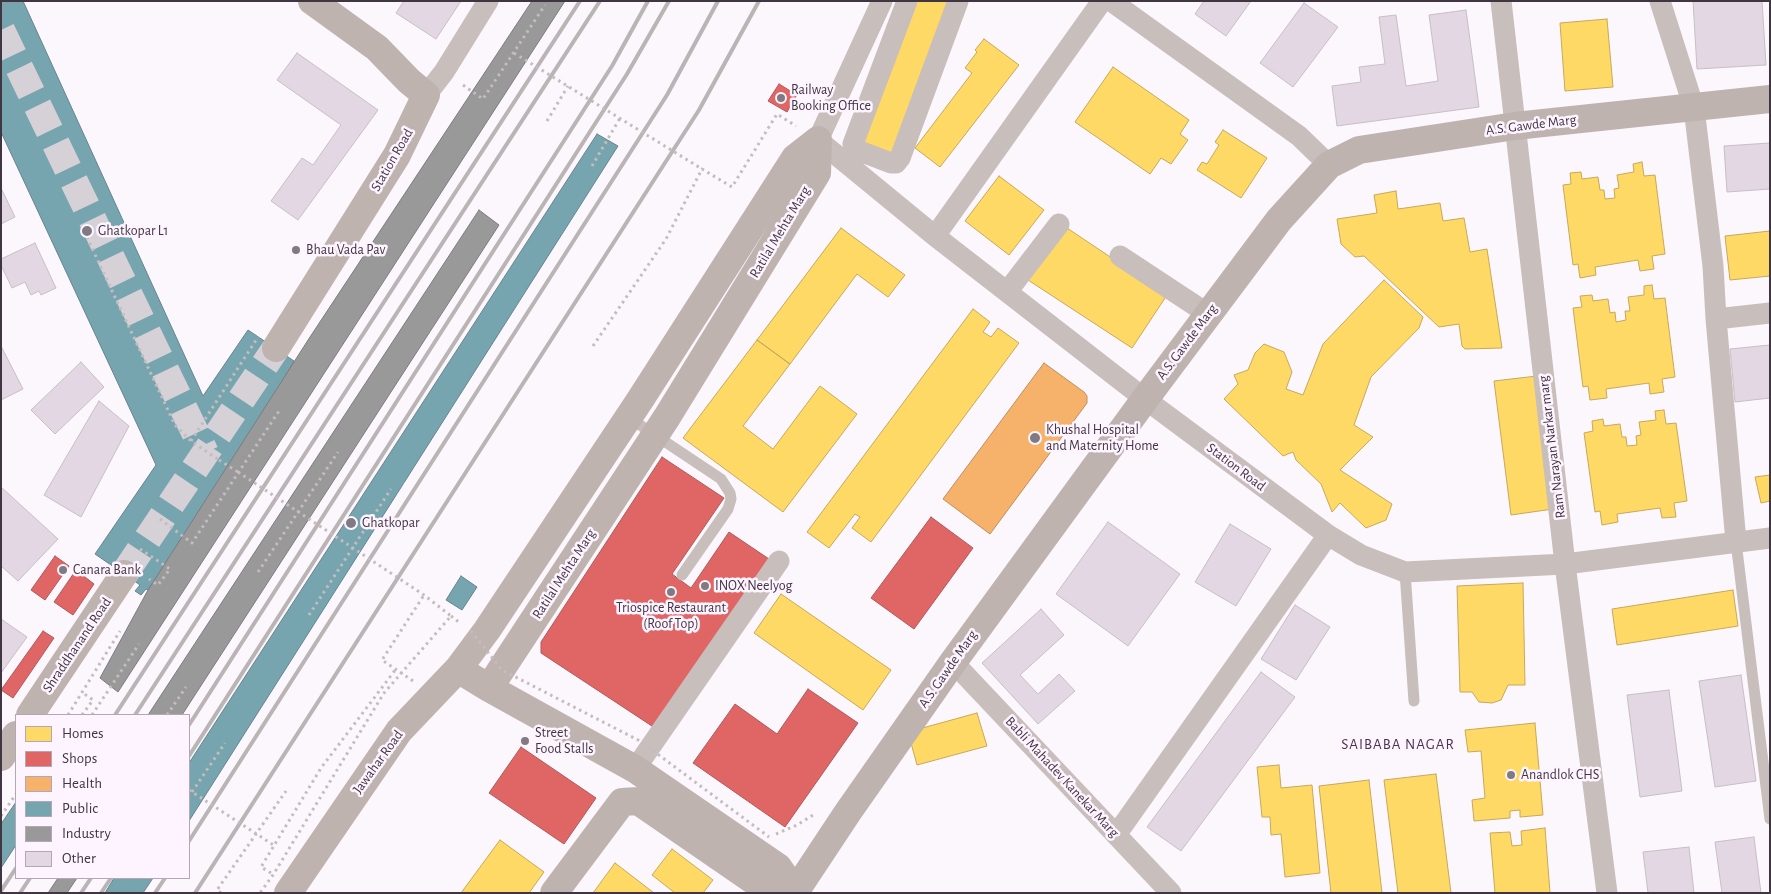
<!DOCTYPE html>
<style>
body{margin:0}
#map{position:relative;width:1771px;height:894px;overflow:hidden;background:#fcf7fc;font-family:"Alegreya Sans",sans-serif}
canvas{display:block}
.frame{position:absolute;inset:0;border:2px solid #403641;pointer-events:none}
.legend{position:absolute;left:15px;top:714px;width:175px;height:165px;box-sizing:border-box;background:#fef4ff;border:1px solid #b2a8b3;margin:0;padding:6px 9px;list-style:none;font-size:15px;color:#403641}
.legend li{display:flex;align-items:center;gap:10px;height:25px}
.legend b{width:25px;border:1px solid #b2a8b3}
</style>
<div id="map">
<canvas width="1771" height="894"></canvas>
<div class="frame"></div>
<ul class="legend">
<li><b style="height:14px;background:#ffd966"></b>Homes</li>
<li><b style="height:14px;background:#e06666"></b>Shops</li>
<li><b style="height:14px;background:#f6b26b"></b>Health</li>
<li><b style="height:14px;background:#76a5af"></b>Public</li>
<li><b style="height:14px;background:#999"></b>Industry</li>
<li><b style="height:14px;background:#e2d7e3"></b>Other</li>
</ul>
</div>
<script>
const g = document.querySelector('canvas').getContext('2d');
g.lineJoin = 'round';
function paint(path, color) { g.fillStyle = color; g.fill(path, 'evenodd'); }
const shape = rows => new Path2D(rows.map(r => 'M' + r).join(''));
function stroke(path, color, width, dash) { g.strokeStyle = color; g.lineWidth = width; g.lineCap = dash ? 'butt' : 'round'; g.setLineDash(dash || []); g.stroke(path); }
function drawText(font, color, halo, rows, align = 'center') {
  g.font = font + ' "Alegreya Sans",sans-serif'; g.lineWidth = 5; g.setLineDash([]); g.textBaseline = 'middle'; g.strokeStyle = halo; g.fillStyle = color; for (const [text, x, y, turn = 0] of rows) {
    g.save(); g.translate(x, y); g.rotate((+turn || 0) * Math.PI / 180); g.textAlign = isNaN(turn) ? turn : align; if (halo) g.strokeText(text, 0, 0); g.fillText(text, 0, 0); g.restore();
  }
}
const homes = shape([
 [912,1,955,1,896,160,859,147,912,1],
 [1607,19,1613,87,1565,91,1560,23,1607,19],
 [984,39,1019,65,940,167,915,148,972,73,965,68,977,52,975,50,984,39],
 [1113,67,1189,120,1180,134,1188,140,1171,164,1161,158,1150,174,1075,122,1113,67],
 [1223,130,1267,158,1241,198,1197,170,1202,162,1207,164,1219,145,1215,142,1223,130],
 [1642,162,1644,176,1655,175,1665,254,1652,256,1654,269,1640,271,1638,260,1595,267,1596,275,1580,278,1578,264,1573,265,1563,185,1571,184,1570,173,1581,172,1582,179,1598,177,1600,190,1604,190,1605,199,1615,198,1614,189,1619,188,1617,175,1634,172,1633,164,1642,162],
 [999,176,1044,210,1009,255,965,221,999,176],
 [1396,191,1398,209,1440,203,1443,221,1464,218,1470,252,1487,249,1502,348,1465,349,1462,346,1459,324,1439,327,1364,256,1355,257,1341,244,1337,219,1377,213,1374,195,1396,191],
 [1064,226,1167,295,1132,348,1028,280,1064,226],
 [841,228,905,275,888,297,857,274,790,364,757,340,841,228],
 [1770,231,1770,276,1730,280,1725,236,1770,231],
 [1384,280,1423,317,1419,328,1371,377,1354,425,1373,437,1340,470,1392,504,1386,520,1366,528,1340,503,1332,512,1321,484,1296,460,1293,452,1283,456,1224,399,1238,384,1234,375,1248,370,1255,353,1264,344,1284,352,1292,372,1286,389,1303,395,1323,344,1384,280],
 [1652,285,1654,299,1665,298,1675,377,1662,379,1664,392,1650,394,1649,383,1606,389,1607,398,1590,400,1588,386,1583,387,1573,308,1582,307,1580,296,1592,295,1593,301,1608,299,1610,313,1615,312,1616,322,1626,320,1625,311,1630,311,1628,297,1644,295,1644,286,1652,285],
 [973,309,990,322,983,332,991,337,998,328,1019,343,871,542,852,528,860,517,855,514,829,548,807,532,973,309],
 [757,340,790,364,743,426,773,449,820,386,857,414,783,512,683,438,757,340],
 [1537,376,1553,509,1511,515,1494,381,1537,376],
 [1664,410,1666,424,1676,423,1687,501,1674,503,1676,517,1662,518,1660,508,1617,514,1618,522,1602,525,1600,511,1595,512,1584,433,1593,431,1592,421,1603,419,1604,426,1620,424,1622,437,1626,437,1627,446,1637,445,1636,436,1641,435,1639,422,1656,420,1655,411,1664,410],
 [1770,475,1770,501,1761,503,1755,477,1770,475],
 [1523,583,1525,685,1508,685,1501,700,1492,703,1479,702,1472,692,1460,692,1457,586,1523,583],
 [1733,590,1738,626,1617,645,1612,609,1733,590],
 [781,594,891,670,863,710,754,633,781,594],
 [977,713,987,746,917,765,908,732,977,713],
 [1535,723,1543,815,1520,817,1520,810,1510,811,1510,818,1474,821,1472,800,1485,798,1481,751,1468,752,1465,730,1535,723],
 [1279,765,1281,788,1312,785,1320,873,1285,877,1281,834,1271,835,1270,817,1262,817,1257,767,1279,765],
 [1436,774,1451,893,1398,893,1384,780,1436,774],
 [1369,780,1382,893,1331,893,1319,786,1369,780],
 [1545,828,1550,893,1495,893,1490,833,1510,832,1512,846,1522,845,1521,831,1545,828],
 [500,840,544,872,529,893,461,893,500,840],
 [672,849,713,880,703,893,675,893,652,875,672,849],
 [615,863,654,893,593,893,615,863]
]);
paint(homes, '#ffd966');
stroke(homes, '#c6a85b', 1);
const shops = shape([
 [779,84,797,95,787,112,768,101,779,84],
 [662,457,724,498,672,574,691,588,729,532,772,561,658,730,541,653,541,642,662,457],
 [931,517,973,548,914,629,871,598,931,517],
 [55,556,69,566,45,600,31,590,55,556],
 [76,570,94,584,73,615,54,602,76,570],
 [43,631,54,638,13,698,1,690,43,631],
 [808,689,858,723,785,827,693,763,735,704,777,734,808,689],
 [521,747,596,798,564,844,489,793,521,747]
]);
paint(shops, '#e06666');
stroke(shops, '#b0585b', 1);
const health = shape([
 [1044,363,1084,392,1087,396,1087,403,990,534,943,499,1044,363]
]);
paint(health, '#f6b26b');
stroke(health, '#bf8d5e', 1);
const public = shape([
 [1,1,23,1,203,396,248,330,294,361,246,446,148,590,146,589,141,595,135,591,140,585,95,554,156,465,1,132,1,1],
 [597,134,618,146,189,821,189,763,597,134],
 [461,576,477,587,462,610,446,600,461,576],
 [16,802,16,845,1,868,1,824,16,802],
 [114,878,153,878,143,893,105,893,114,878]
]);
paint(public, '#76a5af');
stroke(public, '#66848e', 1);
const industry = shape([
 [532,1,565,1,118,692,100,678,148,590,310,337,532,1],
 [479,210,499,225,182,715,148,715,479,210],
 [58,878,77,878,67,893,48,893,58,878]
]);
paint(industry, '#999');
stroke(industry, '#7e7b7f', 1);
const building = shape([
 [404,1,461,1,436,39,396,13,404,1],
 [1204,1,1251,1,1226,36,1195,14,1204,1],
 [1693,1,1762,1,1766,65,1697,69,1693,1],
 [1304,3,1338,27,1293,87,1260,63,1304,3],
 [1466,10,1479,107,1337,126,1332,86,1361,82,1359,67,1385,64,1379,17,1396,15,1406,86,1438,81,1429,15,1466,10],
 [297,53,378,110,298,220,271,201,302,158,313,165,341,125,277,80,297,53],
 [1770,143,1770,189,1727,192,1724,146,1770,143],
 [1,188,15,217,1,224,1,188],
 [35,243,56,288,41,295,39,291,31,295,25,282,12,288,1,265,1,259,35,243],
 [1770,345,1770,398,1735,402,1730,349,1770,345],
 [1,346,23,389,1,400,1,346],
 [81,362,104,387,55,434,31,410,81,362],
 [99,401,129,426,81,517,44,495,99,401],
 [1,487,58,539,18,581,1,566,1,487],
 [1108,522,1180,574,1128,646,1056,594,1108,522],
 [1230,524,1271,549,1236,606,1195,582,1230,524],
 [1295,605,1330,627,1296,680,1261,659,1295,605],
 [1041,609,1064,635,1020,675,1038,694,1059,674,1075,691,1038,724,982,663,1041,609],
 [1,619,27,637,1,673,1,619],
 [1261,672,1295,697,1181,851,1147,827,1261,672],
 [1741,675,1756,781,1715,787,1699,681,1741,675],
 [1669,690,1682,791,1640,797,1627,695,1669,690],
 [1754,837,1761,893,1722,893,1715,842,1754,837],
 [1689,847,1694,893,1648,893,1643,852,1689,847]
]);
paint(building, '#e2d7e3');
stroke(building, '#c6bfc6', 1);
stroke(shape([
 [1,30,205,453],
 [124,574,276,348]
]), '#d6d0d7', 28, [28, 14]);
stroke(shape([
 [463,85,483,99,545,5],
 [547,121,568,86],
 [592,166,620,118],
 [593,346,666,239,702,169,732,187,777,114,796,126],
 [219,460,238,472],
 [160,519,192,543,279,411],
 [140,549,170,569,158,585,149,579],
 [258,572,338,452],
 [309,615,391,489],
 [451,616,460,623],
 [413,681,382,660,424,595],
 [68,715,120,631],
 [82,715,93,700,83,693],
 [92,715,139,644],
 [167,715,186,687],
 [192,792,225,743],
 [1,816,16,794],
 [776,834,797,825,813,815],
 [271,873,261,867,321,768,396,669],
 [221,893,217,890,286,791]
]), '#c4bcbd', 3, [2.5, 4]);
stroke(shape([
 [628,417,721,479,730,493,731,499,728,509,682,575],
 [1736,542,1770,819],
 [1405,572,1414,701]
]), '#c8bebc', 11);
stroke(shape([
 [882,1,818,140,935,236,1145,399,1328,535,1361,555,1405,572,1565,564,1770,538],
 [907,1,853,144,857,150,891,163,896,163,900,158,958,1],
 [1111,1,1299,136,1329,165],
 [1501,1,1565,564,1607,893],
 [1660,1,1694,108,1713,266,1716,319,1736,542],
 [426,95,444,72,488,1],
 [935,236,1102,1],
 [1120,256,1208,314],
 [1007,292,1059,224],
 [1716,319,1770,313],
 [953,662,1171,893],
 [635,769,779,561],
 [1116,835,1328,535]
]), '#c8bebc', 21);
stroke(shape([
 [276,348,397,155,426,95,409,81,377,48,312,1],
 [458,669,487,630,640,400,795,158,818,140],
 [489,688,667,417,817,173,818,140],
 [30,715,124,574],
 [1,757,16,735],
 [795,892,848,812,953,662,1145,399,1279,220,1329,165,1359,150,1515,126,1770,99],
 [288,893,399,731,458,669,489,688,635,769,778,867,796,893],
 [554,893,622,802,638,801,763,887,795,892]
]), '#bfb3b0', 28);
stroke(shape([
 [115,715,580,1],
 [135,715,600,1],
 [189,725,612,66,648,1],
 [189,756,627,74,669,1],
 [189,841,667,95,718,1],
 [1,891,16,868],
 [20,893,30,878],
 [81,893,91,878],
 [101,893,111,878],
 [155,893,165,878],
 [195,893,699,110,759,1]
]), '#bbb4b5', 4);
stroke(shape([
 [514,53,702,169],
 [84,231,175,425,191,441,219,460],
 [191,441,258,337],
 [238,472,424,595,451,616,384,693,273,875,260,893],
 [471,631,502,670,640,741,769,837],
 [189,790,275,846]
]), '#c4bcbd', 3, [2.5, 4]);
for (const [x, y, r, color] of [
 [781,98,5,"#827a82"],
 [87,231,6,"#827a82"],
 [296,250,5,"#827a82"],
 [1035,438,6,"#827a82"],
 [351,523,6,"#827a82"],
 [63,570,5,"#827a82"],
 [705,586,5,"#827a82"],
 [671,592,5,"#827a82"],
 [525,741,5,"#827a82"],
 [1511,775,5,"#827a82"]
]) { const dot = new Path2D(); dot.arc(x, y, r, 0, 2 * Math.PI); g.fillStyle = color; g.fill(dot); stroke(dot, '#fef4ff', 2); }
drawText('14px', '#403641', '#fef4ff', [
 ["Railway",791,90],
 ["Booking Office",791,106],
 ["Ghatkopar L1",98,231],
 ["Bhau Vada Pav",306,250],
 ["Khushal Hospital",1046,430],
 ["and Maternity Home",1046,446],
 ["Ghatkopar",362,523],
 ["Canara Bank",73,570],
 ["INOX Neelyog",715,586],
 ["Triospice Restaurant",671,608,"center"],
 ["(Roof Top)",671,624,"center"],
 ["Street",535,733],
 ["Food Stalls",535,749],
 ["Anandlok CHS",1521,775]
], 'left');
drawText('14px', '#403641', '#fef4ff', [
 ["A.S. Gawde Marg",1531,125,-7],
 ["Station Road",392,160,-60],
 ["Ratilal Mehta Marg",780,232,-59],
 ["A.S. Gawde Marg",1187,342,-53],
 ["Ram Narayan Narkar marg",1552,447,-97],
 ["Station Road",1236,467,37],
 ["Ratilal Mehta Marg",564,574,-57],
 ["Shraddhanand Road",77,645,-56],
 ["A.S. Gawde Marg",948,669,-55],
 ["Jawahar Road",378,762,-54],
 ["Babli Mahadev Kanekar Marg",1062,777,47]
]);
g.letterSpacing = '1px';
drawText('15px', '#48354b', '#fef4ff', [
 ["SAIBABA NAGAR",1398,744]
]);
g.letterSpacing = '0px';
</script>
